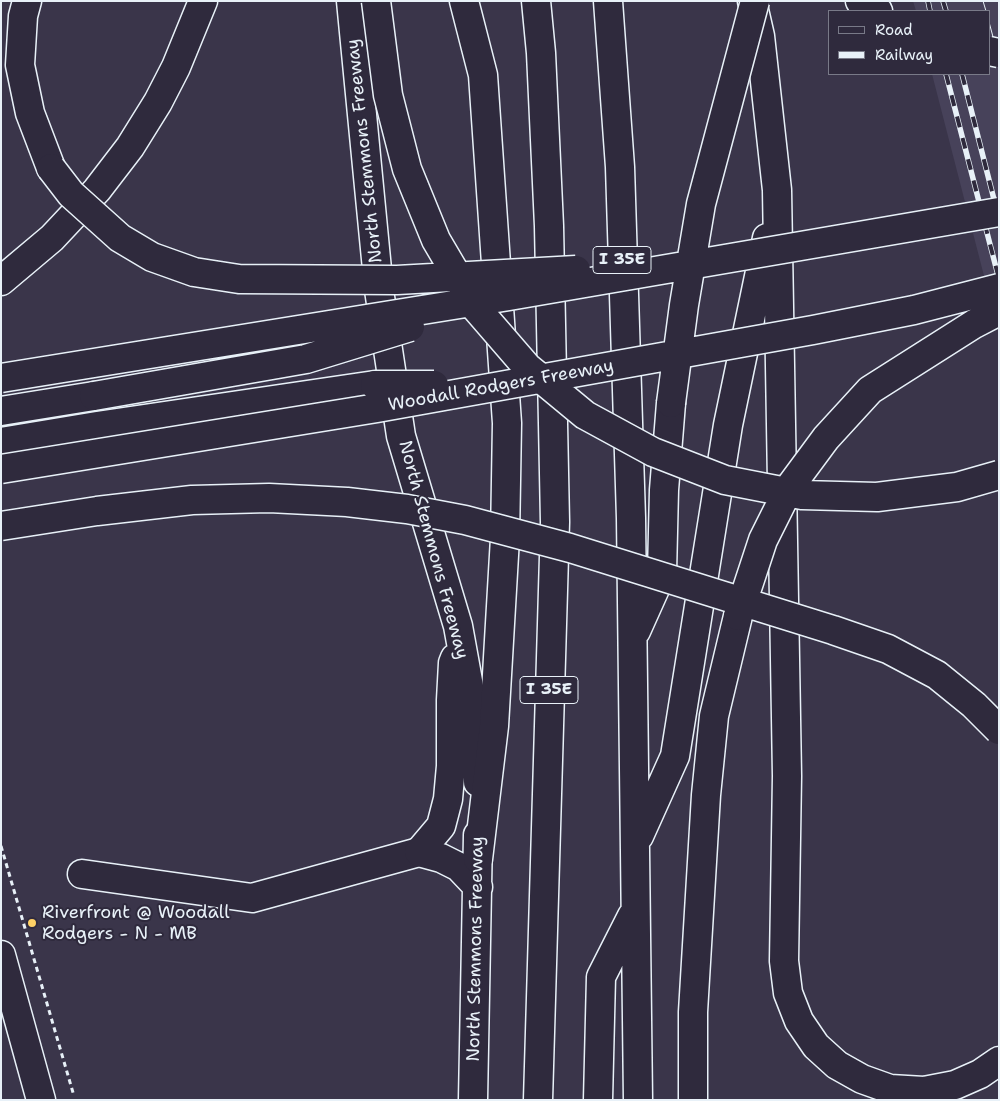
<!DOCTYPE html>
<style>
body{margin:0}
#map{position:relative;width:1000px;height:1101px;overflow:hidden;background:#3a354a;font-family:"Shantell Sans",sans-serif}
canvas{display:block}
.frame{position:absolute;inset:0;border:2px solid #e8f1f8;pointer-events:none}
.legend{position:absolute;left:828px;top:10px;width:162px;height:65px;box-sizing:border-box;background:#2f2a3d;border:1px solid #797a88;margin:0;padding:6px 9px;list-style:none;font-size:15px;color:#e8f1f8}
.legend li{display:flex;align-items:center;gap:10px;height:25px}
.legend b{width:25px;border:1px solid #797a88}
</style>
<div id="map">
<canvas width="1000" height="1101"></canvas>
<div class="frame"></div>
<ul class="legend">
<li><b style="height:6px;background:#2f2a3d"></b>Road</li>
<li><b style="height:6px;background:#e8f1f8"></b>Railway</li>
</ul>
</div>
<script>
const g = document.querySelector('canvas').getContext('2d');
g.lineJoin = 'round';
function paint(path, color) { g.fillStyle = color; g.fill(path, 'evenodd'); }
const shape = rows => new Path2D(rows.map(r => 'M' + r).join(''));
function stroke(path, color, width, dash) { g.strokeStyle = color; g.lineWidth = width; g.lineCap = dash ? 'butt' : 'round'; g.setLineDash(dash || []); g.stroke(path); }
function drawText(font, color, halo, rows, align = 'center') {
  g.font = font + ' "Shantell Sans",sans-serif'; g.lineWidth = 4; g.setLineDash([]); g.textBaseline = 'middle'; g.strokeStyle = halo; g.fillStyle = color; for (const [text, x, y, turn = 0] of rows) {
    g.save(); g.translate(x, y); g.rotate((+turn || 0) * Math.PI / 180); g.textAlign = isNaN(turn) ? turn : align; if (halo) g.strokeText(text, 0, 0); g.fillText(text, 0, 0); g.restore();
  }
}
paint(shape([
 [913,1,999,1,999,334,932,74,989,74,989,11,916,11]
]), '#47425a');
const minor = shape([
 [82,874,252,898,419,852]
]);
const major = shape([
 [351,1,379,290,401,436,458,626,478,736,478,782],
 [455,658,453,663,451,700,451,766,448,799,441,826,419,852,441,858,459,867,478,887],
 [1,955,41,1100],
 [473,1100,478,835]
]);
const highway = shape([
 [27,1,23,16,20,65,30,113,51,168],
 [464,1,483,75,507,423,505,538,494,726,478,859],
 [536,1,541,53,549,226,555,522,538,1100],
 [608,1,620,167,631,518,638,1100],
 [752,1,760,36,777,190,787,776,784,961,788,993,799,1021,816,1046,837,1065,862,1079,890,1089,924,1091,955,1085,980,1074,999,1061],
 [860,1,878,11],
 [1,281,52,238,97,190,130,147,158,102,176,67,203,1],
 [1,411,94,396],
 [1,442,97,426,375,385],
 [636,631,662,573,664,490,671,403],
 [639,836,675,756,728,425,767,238],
 [598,1100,601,977,632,916],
 [693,1100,693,1012,706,795,714,716,738,616]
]);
stroke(minor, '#e8f1f8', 31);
stroke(major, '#e8f1f8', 31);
stroke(highway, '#e8f1f8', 31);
stroke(shape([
 [1,846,74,1096]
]), '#e8f1f8', 3, [5, 4]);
stroke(minor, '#2f2a3d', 28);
stroke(major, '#2f2a3d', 28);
stroke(highway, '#2f2a3d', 28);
stroke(shape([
 [983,1,986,11],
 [989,22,999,59]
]), '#e8f1f8', 1);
const rail = shape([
 [928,1,930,11],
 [943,1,946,11],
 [946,74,999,279],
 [962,74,999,219]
]);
stroke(rail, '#e8f1f8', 5.5);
stroke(rail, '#2f2a3d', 4, [11]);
const highwayBridge = shape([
 [376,1,388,95,407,169,436,240,476,308,527,367,585,415,653,452,725,480,802,495,877,497,957,487,999,475],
 [989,51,999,53],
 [51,168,71,194,120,238,152,257,194,272,239,279,397,280,576,270],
 [1,378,509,296,999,212],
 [375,385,434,385],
 [94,396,306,359,410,327],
 [671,403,684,305,701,204,755,1],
 [1,469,377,408,813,330,914,310,999,288],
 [1,526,97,511,192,500,269,498,347,502,407,509,465,520,570,548,833,630,888,649,937,675,974,705,999,730],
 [738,616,763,540,789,488,826,438,870,390,974,324,999,311]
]);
stroke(highwayBridge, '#e8f1f8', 31, []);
stroke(highwayBridge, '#2f2a3d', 28);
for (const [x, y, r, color] of [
 [32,923,5,"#ffd166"]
]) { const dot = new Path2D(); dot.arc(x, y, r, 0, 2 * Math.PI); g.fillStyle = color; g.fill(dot); stroke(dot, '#2f2a3d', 2); }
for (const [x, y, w] of [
 [622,260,58],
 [549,690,58]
]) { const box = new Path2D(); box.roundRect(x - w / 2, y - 13.5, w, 27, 4); g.fillStyle = '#2f2a3d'; g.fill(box); stroke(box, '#e8f1f8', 1); }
drawText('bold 16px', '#e8f1f8', null, [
 ["I 35E",622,260],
 ["I 35E",549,690]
]);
drawText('18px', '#e8f1f8', '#2f2a3d', [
 ["North Stemmons Freeway",365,151,-96],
 ["Woodall Rodgers Freeway",501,386,-10],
 ["North Stemmons Freeway",433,550,75],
 ["North Stemmons Freeway",476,949,-89]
]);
drawText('18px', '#e8f1f8', '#2f2a3d', [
 ["Riverfront @ Woodall",42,913],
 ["Rodgers - N - MB",42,934]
], 'left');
</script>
